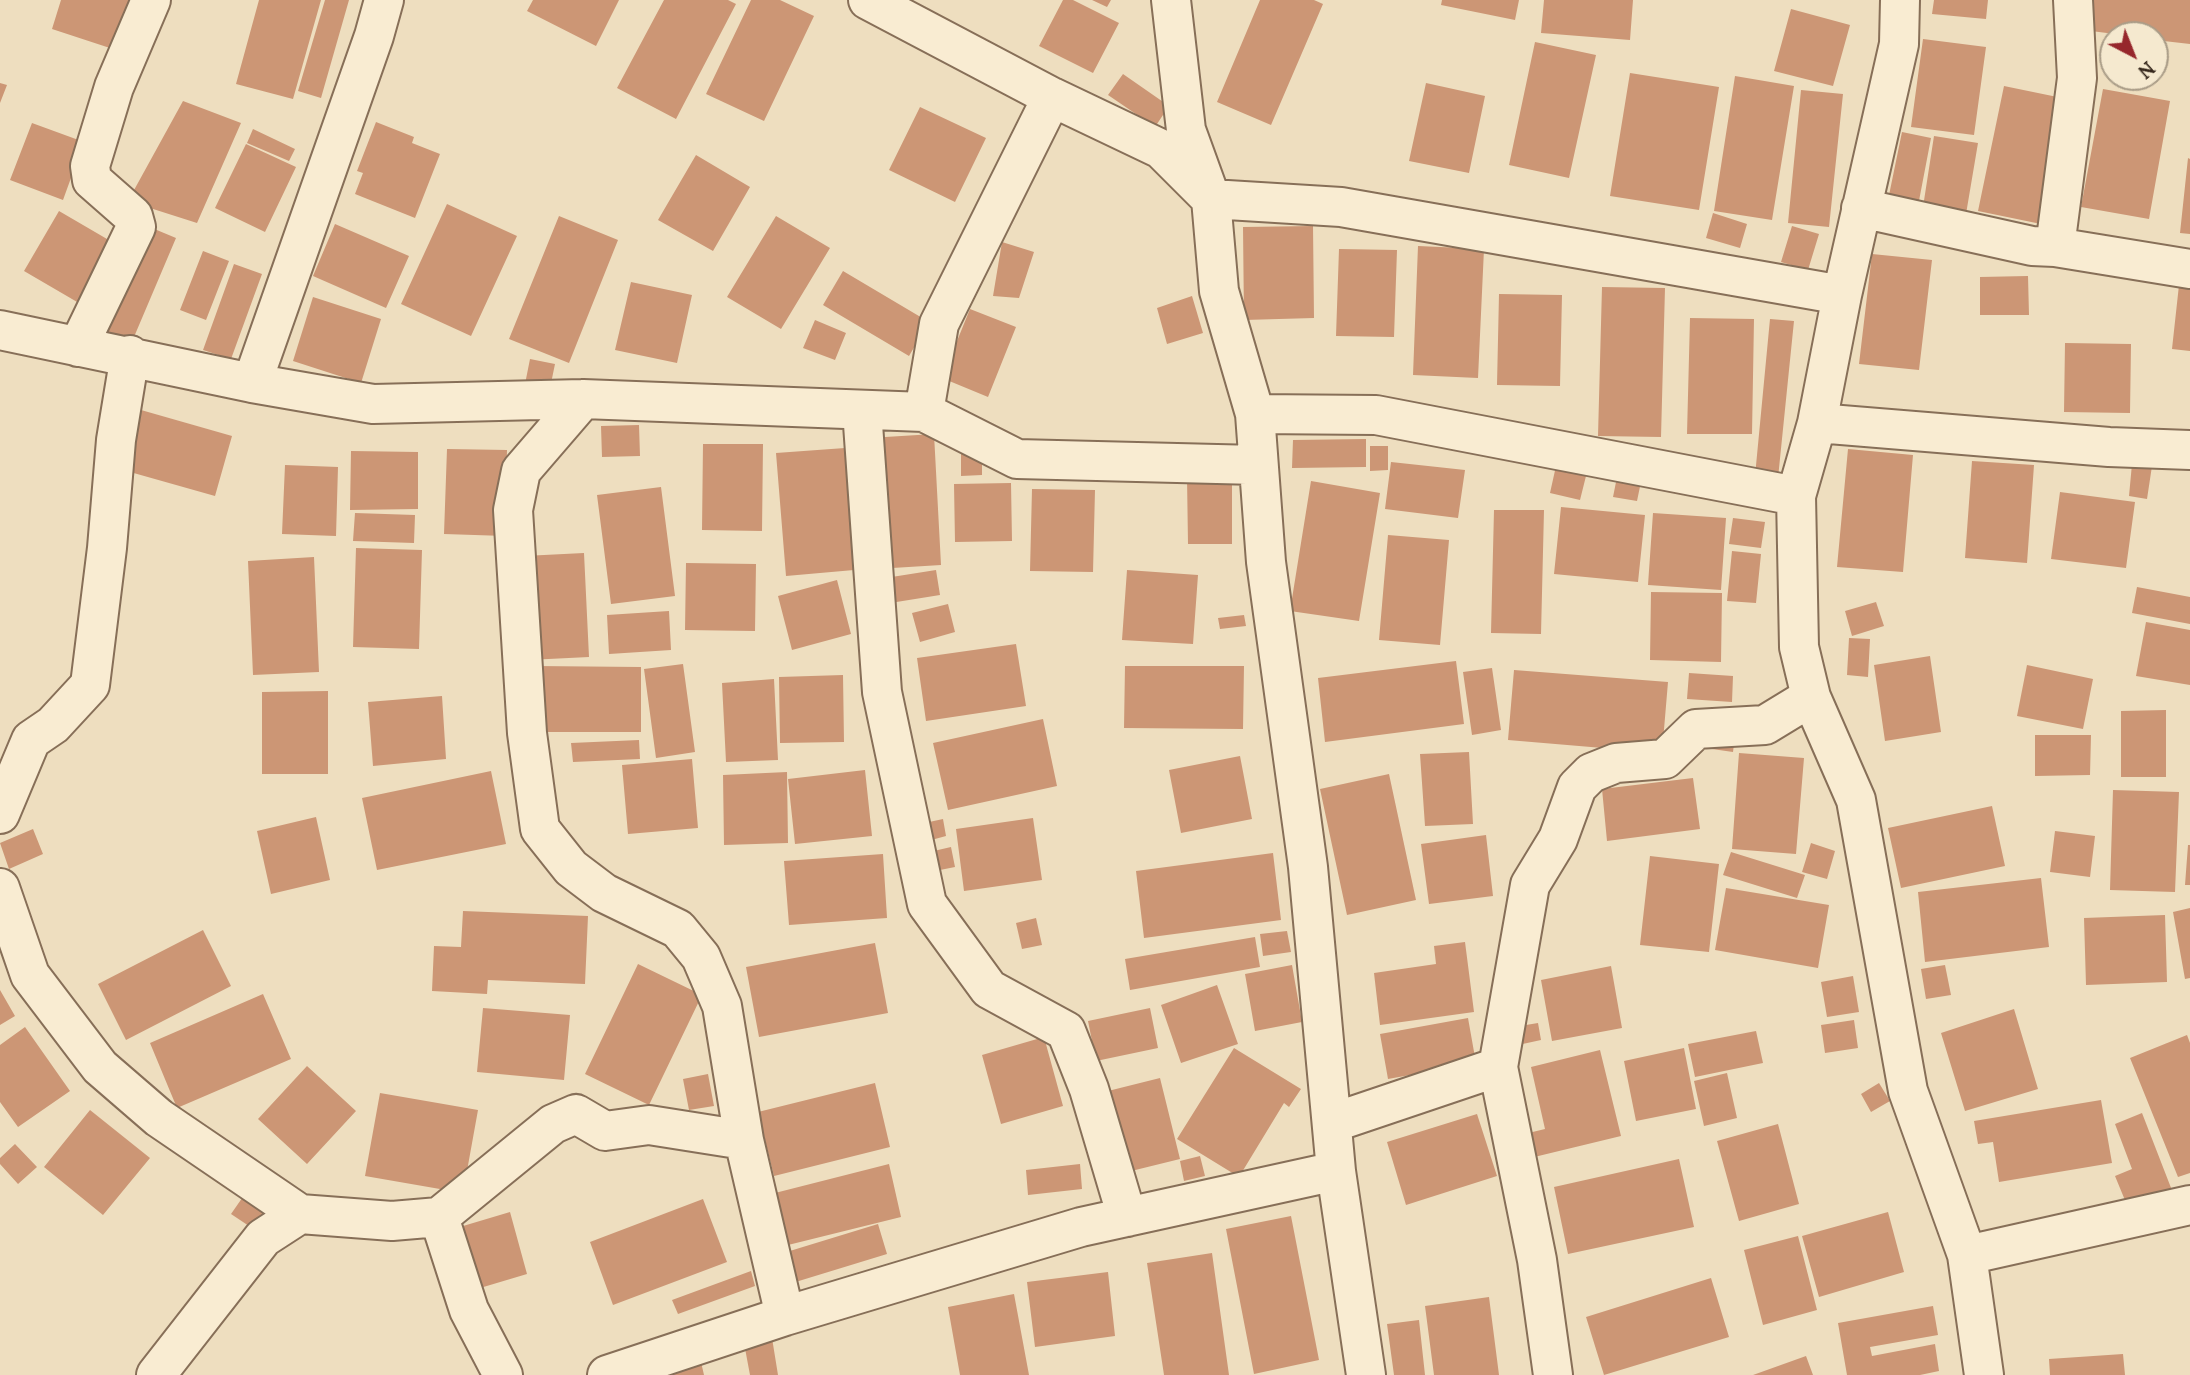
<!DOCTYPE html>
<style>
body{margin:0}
#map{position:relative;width:2190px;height:1375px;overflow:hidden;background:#eedebf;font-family:Lora,serif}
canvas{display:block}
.north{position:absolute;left:2099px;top:21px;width:70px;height:70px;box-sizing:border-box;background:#f5e9cf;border:2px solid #a99c87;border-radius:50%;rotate:138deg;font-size:19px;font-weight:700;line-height:28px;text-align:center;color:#36281c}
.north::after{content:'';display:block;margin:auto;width:24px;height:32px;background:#96272c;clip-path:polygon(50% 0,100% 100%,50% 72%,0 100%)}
</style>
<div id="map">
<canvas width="2190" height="1375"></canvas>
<div class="north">N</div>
</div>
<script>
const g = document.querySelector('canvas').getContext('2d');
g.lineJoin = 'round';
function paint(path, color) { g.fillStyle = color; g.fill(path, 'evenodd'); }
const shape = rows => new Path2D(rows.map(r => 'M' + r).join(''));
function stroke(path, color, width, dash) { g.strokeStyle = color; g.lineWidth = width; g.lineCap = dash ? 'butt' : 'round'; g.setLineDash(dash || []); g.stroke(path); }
paint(shape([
 [61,0,133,0,116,50,52,29],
 [259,0,321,0,293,99,236,84],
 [325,0,349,0,321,98,298,91],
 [533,0,619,0,596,46,527,11],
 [664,0,728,0,736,4,676,119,617,88],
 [751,0,780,0,814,16,764,121,706,94],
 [1063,0,1073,0,1119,23,1093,73,1039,46],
 [1092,0,1111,0,1107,7],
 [1260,0,1314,0,1323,4,1271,125,1217,102],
 [1442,0,1519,0,1515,20,1441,5],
 [1544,0,1633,0,1630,40,1541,33],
 [1934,0,1988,0,1986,19,1932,14],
 [2088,0,2190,0,2190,44,2155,40,2155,35,2123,35,2083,30],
 [1791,9,1850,25,1833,86,1774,71],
 [1923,39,1986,47,1974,135,1911,127],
 [1535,42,1596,55,1569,178,1509,165],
 [1630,73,1719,87,1699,210,1610,196],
 [1123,74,1169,106,1155,127,1108,95],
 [1735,76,1794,86,1772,220,1714,211],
 [0,83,7,85,0,103],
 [1426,83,1485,96,1469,173,1409,161],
 [2004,86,2067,99,2041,224,1978,211],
 [2103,89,2170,101,2149,219,2081,207],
 [1801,90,1843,94,1829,227,1788,223],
 [183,101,241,123,197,223,128,201],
 [920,107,986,138,955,202,889,170],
 [376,122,414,137,412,143,440,154,415,218,355,194,363,173,357,171],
 [32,123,84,142,63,200,10,180],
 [253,129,295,149,289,161,247,143],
 [1902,132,1931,138,1918,206,1888,200],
 [1934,136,1978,143,1966,214,1923,207],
 [246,144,296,167,265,232,215,208],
 [696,155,750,187,713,251,658,220],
 [2188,158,2190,159,2190,234,2180,233],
 [447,204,517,236,471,336,401,304],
 [59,211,119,246,84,306,24,271],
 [1713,213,1747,224,1740,248,1706,238],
 [559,216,618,240,569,363,509,339],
 [776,216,830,248,781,329,727,297],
 [140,223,176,238,131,344,95,329],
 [335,224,409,256,386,308,313,276],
 [1313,226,1314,318,1244,320,1243,227],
 [1792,226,1819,234,1808,270,1781,262],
 [1002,242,1034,252,1019,298,993,296],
 [1418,246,1484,249,1478,378,1413,375],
 [1339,249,1397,250,1394,337,1336,336],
 [203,251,229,261,206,320,180,310],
 [1872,254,1932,260,1919,370,1859,364],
 [234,264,262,274,231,359,203,350],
 [843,271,929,322,909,356,823,305],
 [2028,276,2029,315,1980,315,1980,277],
 [631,282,692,295,677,363,615,350],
 [2179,285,2190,286,2190,351,2172,349],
 [1602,287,1665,288,1661,437,1598,436],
 [1499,294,1562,295,1560,386,1497,385],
 [1192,296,1203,333,1167,344,1157,308],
 [313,297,381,319,361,383,293,361],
 [970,309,1016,327,988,397,942,378],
 [1690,318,1754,319,1752,434,1687,434],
 [1770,319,1794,321,1778,478,1755,476],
 [815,320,846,333,835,360,803,348],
 [2065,343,2131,344,2130,413,2064,412],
 [530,359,555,364,549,393,524,389],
 [141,410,232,436,215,496,123,470],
 [639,425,640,456,602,457,601,426],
 [934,434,941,565,876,569,869,438],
 [1366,439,1366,467,1292,468,1293,440],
 [703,444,763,444,762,531,702,530],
 [961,445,982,445,982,475,961,476],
 [1370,446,1388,446,1388,470,1370,471],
 [845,448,854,570,786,576,776,453],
 [447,449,507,450,505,536,444,534],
 [1848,449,1913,455,1903,572,1837,567],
 [351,451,418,452,418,509,350,510],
 [1972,461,2034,465,2027,563,1965,558],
 [1391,462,1465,470,1458,518,1385,509],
 [2132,464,2152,466,2147,499,2129,496],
 [285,465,338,467,336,536,282,534],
 [1556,466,1587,472,1580,500,1550,493],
 [1619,467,1643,472,1637,501,1613,497],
 [1232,476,1232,544,1188,544,1187,477],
 [1311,481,1380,493,1359,621,1290,611],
 [1011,483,1012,541,955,542,954,484],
 [661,487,675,596,611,604,597,495],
 [1032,489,1095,490,1093,572,1030,571],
 [2060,492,2135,502,2126,568,2051,559],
 [1561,507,1645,515,1638,582,1554,574],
 [1494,510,1544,510,1541,634,1491,633],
 [355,513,415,515,414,543,353,541],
 [1653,513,1726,518,1721,590,1648,585],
 [1733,518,1765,522,1761,548,1729,544],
 [1388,535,1449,540,1440,645,1379,640],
 [356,548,422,550,419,649,353,647],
 [1732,551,1761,554,1756,603,1727,601],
 [584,553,589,657,528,660,524,556],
 [314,557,319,672,253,675,248,561],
 [686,563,756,564,755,631,685,630],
 [936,570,940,595,884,604,879,579],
 [1127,570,1198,575,1193,644,1122,640],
 [837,580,851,634,792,650,778,596],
 [2137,587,2190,597,2190,624,2132,613],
 [1651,592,1722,593,1721,662,1650,660],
 [1876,602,1884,626,1852,636,1845,611],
 [948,604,955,632,920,642,912,613],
 [669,611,671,650,609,654,607,615],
 [1244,615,1246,626,1220,629,1218,618],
 [2146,622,2190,630,2190,685,2136,676],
 [1849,638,1870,639,1868,677,1847,675],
 [1016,644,1026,706,926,721,917,658],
 [1930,656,1941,732,1885,741,1874,665],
 [1456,661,1464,724,1325,742,1318,678],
 [683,664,695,752,656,758,644,669],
 [2027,665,2093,679,2083,729,2017,716],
 [535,666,641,667,641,732,535,732],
 [1125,666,1244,666,1243,729,1124,728],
 [1492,668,1501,730,1472,735,1463,672],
 [1514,670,1668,682,1662,753,1508,740],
 [1689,673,1733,676,1732,702,1687,699],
 [843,675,844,742,780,743,779,677],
 [774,679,778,760,726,762,722,683],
 [328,691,328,774,262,774,262,692],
 [442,696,446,759,373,766,368,702],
 [2166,710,2166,777,2121,777,2121,711],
 [1043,719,1057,786,948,810,933,743],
 [1713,733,1735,736,1733,752,1712,749],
 [2035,735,2091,735,2090,775,2035,776],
 [639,740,640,759,573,762,571,743],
 [1469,752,1473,824,1425,826,1420,754],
 [1739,753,1804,758,1796,854,1732,849],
 [1240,756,1252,819,1181,833,1169,770],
 [692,759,698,828,628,834,622,765],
 [865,770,872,836,795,844,788,779],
 [491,771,506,844,377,870,362,798],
 [787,772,788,843,724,845,723,775],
 [1389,774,1416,900,1347,915,1320,789],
 [1693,778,1700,829,1607,841,1602,789],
 [2113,790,2179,792,2175,892,2110,890],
 [1992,806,2005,866,1901,888,1888,828],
 [316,817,330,880,271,894,257,831],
 [1033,818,1042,880,964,891,956,829],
 [943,819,946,836,924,842,920,824],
 [33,829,43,854,9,869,0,843],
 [2055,831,2095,836,2090,877,2050,872],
 [1486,835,1493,896,1429,904,1421,844],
 [1811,843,1835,851,1827,879,1802,872],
 [2188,845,2190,845,2190,885,2185,885],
 [951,847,955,867,930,872,925,853],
 [1731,852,1805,875,1797,898,1723,875],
 [1273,853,1281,920,1144,938,1136,871],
 [883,854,887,918,789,925,784,861],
 [1650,856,1719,864,1709,952,1640,945],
 [2041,878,2049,947,1925,962,1918,892],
 [1726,888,1829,905,1818,968,1715,950],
 [2190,908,2190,978,2185,979,2173,912],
 [463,911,588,916,585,984,488,980,487,994,432,991,434,946,461,947],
 [2165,915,2167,982,2086,985,2084,918],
 [1036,918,1042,945,1022,949,1016,923],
 [203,930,231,986,126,1040,98,984],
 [1287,931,1291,952,1263,956,1260,934],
 [1255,937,1260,967,1130,990,1125,959],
 [1465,942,1474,1012,1380,1025,1374,973,1436,964,1434,946],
 [875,943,888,1013,759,1037,746,967],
 [638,964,702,995,649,1105,585,1074],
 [1292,965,1302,1022,1255,1031,1245,974],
 [1945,965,1951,995,1926,999,1921,969],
 [1611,966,1622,1028,1552,1041,1541,980],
 [1853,976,1859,1012,1827,1017,1821,982],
 [1217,985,1238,1044,1181,1063,1161,1005],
 [0,990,15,1016,0,1025],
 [263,994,291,1059,177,1108,150,1043],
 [483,1008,570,1015,564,1080,477,1072],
 [1150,1008,1158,1048,1096,1061,1088,1021],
 [2014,1009,2038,1089,1965,1111,1941,1033],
 [1468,1018,1476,1063,1388,1079,1380,1034],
 [1854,1020,1858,1048,1825,1053,1821,1025],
 [1538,1023,1541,1040,1518,1045,1514,1027],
 [25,1027,70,1091,18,1127,0,1102,0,1045],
 [1756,1031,1763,1063,1695,1077,1688,1044],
 [2187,1035,2190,1043,2190,1173,2178,1177,2130,1058],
 [1044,1037,1063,1106,1001,1124,982,1055],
 [1234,1048,1301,1089,1289,1107,1284,1103,1239,1177,1177,1139],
 [1684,1048,1696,1109,1636,1121,1624,1061],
 [1600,1050,1621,1136,1526,1159,1520,1135,1545,1129,1531,1067],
 [307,1066,356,1111,307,1164,258,1119],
 [1727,1073,1737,1118,1704,1126,1694,1081],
 [708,1074,714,1106,689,1110,683,1079],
 [1160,1078,1180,1159,1115,1175,1096,1094],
 [875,1083,890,1147,774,1176,758,1112],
 [1879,1083,1890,1101,1871,1112,1861,1094],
 [380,1093,478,1110,463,1193,365,1176],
 [2101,1100,2112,1163,1999,1182,1993,1142,1978,1144,1974,1121],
 [90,1110,150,1158,103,1215,44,1167],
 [2142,1113,2173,1193,2129,1210,2115,1176,2132,1169,2115,1124],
 [1477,1114,1497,1176,1406,1205,1387,1142],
 [1778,1124,1799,1204,1739,1221,1717,1141],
 [15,1144,37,1167,18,1184,0,1164,0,1158],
 [1200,1156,1205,1176,1184,1181,1180,1161],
 [1679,1159,1694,1227,1568,1254,1554,1187],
 [889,1164,901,1217,784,1246,771,1194],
 [1080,1164,1082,1189,1028,1195,1026,1170],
 [247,1191,274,1209,258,1232,231,1214],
 [703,1199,727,1262,613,1305,590,1242],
 [510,1212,527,1274,470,1291,453,1229],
 [1888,1212,1904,1272,1819,1297,1802,1236],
 [1291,1216,1319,1360,1254,1374,1226,1229],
 [878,1224,887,1254,789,1284,780,1254],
 [1798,1236,1817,1310,1763,1325,1744,1250],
 [1212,1253,1229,1375,1164,1375,1147,1263],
 [751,1271,755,1286,678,1314,672,1300],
 [1108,1272,1115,1336,1035,1347,1027,1282],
 [1711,1278,1729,1337,1604,1375,1586,1317],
 [1014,1294,1029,1375,960,1375,948,1307],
 [1489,1297,1499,1375,1434,1375,1425,1306],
 [1933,1306,1938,1335,1870,1347,1872,1356,1935,1344,1939,1371,1920,1375,1847,1375,1838,1323],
 [1419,1320,1425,1375,1394,1375,1387,1324],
 [772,1338,778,1375,750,1375,744,1343],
 [2123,1354,2125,1375,2050,1375,2049,1359],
 [1806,1356,1813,1375,1753,1375],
 [701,1362,704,1375,672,1375,670,1368]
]), '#cc9675');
const minor = shape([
 [868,0,1052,97,1161,149,1211,199,1341,207,1842,295],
 [1171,0,1186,130,1211,199,1219,291,1255,414,1266,562,1308,867,1336,1171,1366,1375],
 [1900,0,1899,44,1842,295,1817,423,1796,496,1799,647,1811,697,1856,800,1908,1091,1967,1255,1984,1375],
 [1861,208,2032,246,2055,247,2190,269],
 [2055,247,2077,78,2073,0],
 [0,330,252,383,373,404,583,399,924,412,1017,459,1257,465],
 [78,347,136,227,133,216,92,180,90,166,114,87,151,0],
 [252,383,374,36,384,0],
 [583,399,521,471,513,510,527,733,540,829,571,868,604,893,678,929,701,957,722,1006,744,1140,785,1316],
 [862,410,882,692,927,904,989,989,1066,1031,1089,1089,1127,1217],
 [924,412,939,324,1052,97],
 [1255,414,1376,415,1796,496],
 [1817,423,2109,447,2190,450],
 [0,814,31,740,53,725,90,685,107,548,116,440,130,355],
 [0,888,30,975,100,1067,159,1118,300,1214],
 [1332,1123,1498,1067],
 [439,1217,469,1310,503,1375],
 [1967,1255,2190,1205],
 [156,1375,263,1238,300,1214,392,1221,439,1217,553,1124,576,1114,605,1131,649,1125,744,1140],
 [607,1375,785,1316,1081,1227,1336,1171],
 [1553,1375,1537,1260,1498,1067,1530,885,1558,839,1577,787,1591,773,1616,763,1665,759,1696,729,1765,725,1811,697]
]);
stroke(minor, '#876f58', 42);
stroke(minor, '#f9ecd2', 38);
</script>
